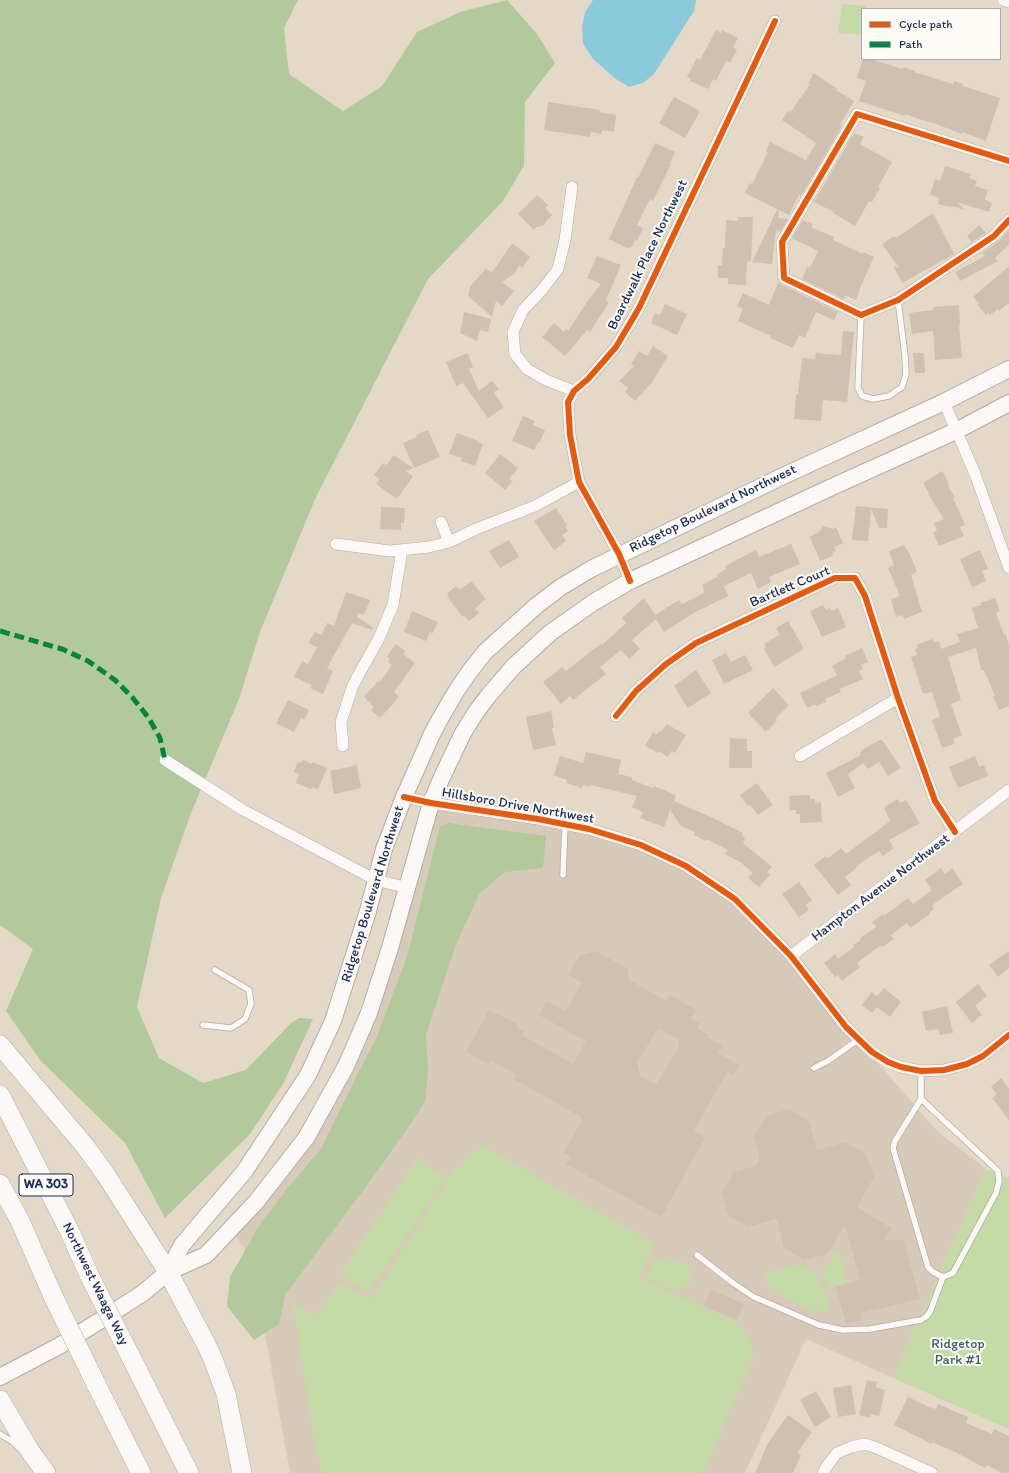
<!DOCTYPE html>
<style>
body{margin:0}
#map{position:relative;width:1009px;height:1473px;overflow:hidden;background:#e4d9c7;font-family:Itim,sans-serif}
canvas{display:block}
.legend{position:absolute;left:861px;top:8px;width:140px;height:52px;box-sizing:border-box;background:#fdfcf7;border:1px solid #a3aaba;margin:0;padding:5px 7px;list-style:none;font-size:12px;color:#1b2f5e}
.legend li{display:flex;align-items:center;gap:8px;height:20px}
.legend b{width:20px;border:1px solid #a3aaba}
</style>
<div id="map">
<canvas width="1009" height="1473"></canvas>
<ul class="legend">
<li><b style="height:5px;background:#e8590c"></b>Cycle path</li>
<li><b style="height:5px;background:#00873e"></b>Path</li>
</ul>
</div>
<script>
const g = document.querySelector('canvas').getContext('2d');
g.lineJoin = 'round';
function paint(path, color) { g.fillStyle = color; g.fill(path, 'evenodd'); }
const shape = rows => new Path2D(rows.map(r => 'M' + r).join(''));
function stroke(path, color, width, dash) { g.strokeStyle = color; g.lineWidth = width; g.lineCap = dash ? 'butt' : 'round'; g.setLineDash(dash || []); g.stroke(path); }
function drawText(font, color, halo, rows, align = 'center') {
  g.font = font + ' Itim,sans-serif'; g.lineWidth = 4; g.setLineDash([]); g.textBaseline = 'middle'; g.strokeStyle = halo; g.fillStyle = color; for (const [text, x, y, turn = 0] of rows) {
    g.save(); g.translate(x, y); g.rotate((+turn || 0) * Math.PI / 180); g.textAlign = isNaN(turn) ? turn : align; if (halo) g.strokeText(text, 0, 0); g.fillText(text, 0, 0); g.restore();
  }
}
paint(shape([
 [431,803,641,845,735,899,937,1131,986,1169,893,1378,806,1339,745,1473,290,1473,258,1295,255,1263,231,1230,256,1202,346,1066]
]), '#d7cab8');
paint(shape([
 [842,4,866,6,865,9,862,9,862,35,838,33],
 [481,1145,655,1244,639,1277,739,1324,750,1339,753,1361,744,1378,703,1473,322,1473,314,1440,293,1302,315,1316,339,1283,371,1300,452,1172],
 [417,1159,445,1178,368,1293,340,1274],
 [986,1169,1009,1178,1009,1429,893,1378],
 [835,1251,839,1251,847,1282,828,1287,823,1272],
 [665,1256,688,1266,692,1283,674,1290,645,1277,652,1264],
 [800,1264,818,1275,830,1305,826,1310,811,1311,768,1288,763,1274]
]), '#c4dba6');
paint(shape([
 [0,0,298,0,284,28,289,74,343,111,382,86,417,32,460,12,507,0,537,34,555,63,525,102,524,166,503,201,428,279,316,497,260,632,239,699,191,813,161,898,137,1007,159,1058,203,1083,246,1070,291,1023,299,1018,313,1019,283,1084,250,1134,165,1218,125,1143,40,1060,6,1011,33,949,0,925],
 [448,823,546,836,543,868,505,872,479,894,456,945,426,1035,428,1073,425,1101,412,1122,362,1192,285,1295,279,1324,254,1340,227,1306,230,1277,258,1227,286,1190,321,1149,357,1075,376,1039,407,957,440,826]
]), '#b1c99b');
paint(shape([
 [593,0,696,0,694,11,654,74,643,83,629,87,616,79,593,59,583,44,582,27,585,12]
]), '#8bcadb');
paint(shape([
 [716,30,721,33,722,30,738,38,733,47,737,50,730,63,726,61,716,81,713,79,708,89,690,81,691,79,687,77,697,58,700,60],
 [863,59,871,59,903,69,903,67,915,71,914,72,953,84,954,81,963,84,963,86,1000,98,986,141,962,132,962,134,931,122,931,123,905,114,905,116,859,101,866,81,857,78],
 [814,73,837,89,836,90,854,101,840,125,842,126,801,196,799,195,789,215,745,193,750,183,752,184,768,152,766,151,770,142,806,160,816,143,782,120,788,111,790,113,810,84,808,83],
 [674,97,700,111,685,138,659,123],
 [548,102,600,110,599,112,616,115,614,132,602,130,601,134,591,132,590,137,544,130],
 [854,133,864,137,860,144,892,162,878,187,880,188,872,202,869,201,855,226,833,213,834,212,814,202],
 [655,143,675,152,670,163,671,164,653,201,650,199,637,225,643,228,637,241,635,240,632,247,627,248,609,239,637,177,638,178],
 [945,166,971,174,969,178,977,181,975,186,988,190,985,200,992,203,989,212,957,202,965,210,951,206,951,207,938,204,940,198,930,195,935,179,940,181],
 [537,195,548,205,545,208,552,215,546,221,543,226,536,227,534,230,518,214],
 [777,210,779,211,778,218,788,219,780,232,776,230,772,264,752,262],
 [933,213,954,254,902,283,893,266,899,268,882,244,894,236,896,238],
 [738,217,753,217,751,262,747,261,746,285,728,284,728,278,718,278,718,265,722,265,723,248,725,248,726,220,738,221],
 [803,220,813,224,811,227,834,237,833,240,863,254,863,252,874,257,859,290,860,290,856,300,845,295,844,299,802,279,807,267,810,268,818,251,792,238],
 [979,225,986,233,972,242,967,236],
 [1009,230,1009,245,995,258,998,261,960,281,955,272,985,256,982,253,998,242],
 [512,243,530,257,522,268,519,266,514,274,502,282,514,291,502,306,496,301,492,317,468,296,470,287,486,268,492,273],
 [597,256,621,265,606,300,609,302,590,332,587,330,565,356,542,337,554,323,564,332,566,329,568,331,587,302,601,284,587,278],
 [1009,266,1009,303,999,311,998,309,990,315,988,313,986,315,977,304,979,304,973,297],
 [778,283,838,312,834,320,816,312,805,338,799,335,793,348,770,338,771,336,738,321,743,309,737,306,743,293,769,305],
 [665,304,687,314,677,335,651,323,655,313,660,315],
 [959,305,960,325,959,325,962,358,935,360,933,331,912,334,909,313,934,310,933,307],
 [464,312,491,319,488,332,480,330,477,341,460,333],
 [843,331,854,332,847,402,823,400,821,421,794,419,796,394,798,394,802,358,815,359,816,353,841,355],
 [653,346,668,356,652,382,635,401,625,392,628,388,619,381,634,366,631,364,639,351,647,356],
 [468,353,473,367,469,369,479,391,492,381,499,389,494,393,504,407,488,418,463,383,456,386,446,362],
 [913,353,924,353,925,373,915,373],
 [523,416,535,421,533,425,545,430,540,442,538,442,534,450,512,441],
 [428,430,440,457,414,468,403,443,417,437,416,435],
 [457,433,479,441,478,442,483,444,475,466,461,461,462,458,449,454],
 [500,454,518,468,509,479,513,481,505,490,485,473],
 [394,455,413,468,406,471,413,476,397,499,376,484,380,479,374,475,383,463,385,465,388,463],
 [942,471,948,481,947,481,949,485,948,486,955,497,953,498,965,525,960,527,964,536,939,546,933,532,937,531,934,523,944,519,928,494,929,493,923,483],
 [856,506,888,509,887,528,879,528,871,509,868,541,852,540],
 [381,507,405,508,404,523,401,523,401,530,380,529],
 [556,508,567,525,565,526,568,531,562,535,566,541,554,550,534,521],
 [823,526,833,529,836,527,843,543,834,547,836,551,832,553,833,556,820,561,810,537,819,532],
 [509,540,519,557,500,568,489,551],
 [791,544,800,564,769,577,771,582,758,589,751,573,724,586,728,596,700,610,700,609,664,632,656,619,632,640,640,649,629,659,621,650,600,667,606,674,573,700,570,696,561,704,543,682,562,667,566,671,595,648,601,644,602,645,626,623,622,618,644,598,655,615,679,600,682,604,704,593,703,591,704,591,702,585,717,577,716,575,726,569,725,566,756,550,759,557],
 [904,545,907,550,908,550,917,572,911,575,922,612,904,619,902,615,896,617,891,599,900,596,888,568,894,565,889,551],
 [980,550,988,569,982,571,986,581,972,587,960,559],
 [471,581,486,599,475,608,479,613,469,621,464,616,463,617,448,598,449,597,447,594,456,586,459,589,460,588,461,589],
 [346,592,370,600,364,615,359,613,357,617,374,628,372,630,352,623,327,668,333,671,323,694,310,688,312,685,294,677,302,661,308,664,317,647,308,643,315,632,321,635,327,623,334,626],
 [995,598,1000,611,996,613,1004,635,1006,634,1009,646,1009,706,999,710,993,697,995,696,984,670,981,670,976,648,948,657,961,700,951,704,962,735,953,739,954,744,942,748,932,720,940,717,932,692,923,694,911,657,917,655,915,649,918,648,916,645,933,639,934,642,939,641,941,649,960,642,957,634,978,628,972,608,981,605,980,603],
 [823,605,826,610,830,608,831,611,838,608,846,627,822,637,810,611],
 [412,611,438,622,433,633,430,632,426,641,404,632],
 [788,621,804,649,774,667,764,649,766,648,764,644,780,634,776,628],
 [396,644,405,651,403,654,415,663,394,692,399,697,380,718,371,710,374,707,364,697,378,681,380,682,392,665,388,662,390,659,387,656],
 [862,648,868,662,861,665,863,669,859,671,863,679,839,689,841,692,825,699,826,702,816,706,815,704,807,708,800,693,837,675,832,666,846,658,845,656],
 [726,653,731,662,745,655,753,670,724,684,712,660],
 [696,670,711,693,688,708,674,686],
 [773,688,789,705,775,719,777,721,766,732,748,713],
 [288,700,309,710,304,720,301,718,294,732,276,723],
 [551,711,554,727,552,728,556,745,533,750,526,717],
 [667,724,686,735,675,753,671,751,668,757,659,751,658,753,645,746,653,732,657,734,659,731,661,732],
 [730,738,747,739,747,751,752,751,752,768,729,768],
 [880,740,882,740,901,768,888,776,879,762,868,769,863,763,848,774,855,788,838,797,826,773,861,755,860,753,865,748],
 [586,752,621,760,618,774,632,777,632,780,653,788,654,786,676,795,674,801,713,818,743,833,742,836,745,838,743,843,772,867,767,872,770,875,759,887,748,878,753,873,740,862,725,854,728,850,707,839,706,841,694,835,695,832,681,826,670,810,664,827,640,818,643,812,632,807,637,796,590,785,590,787,583,785,582,788,566,783,567,780,554,775,560,756,583,763],
 [975,756,979,767,984,765,988,776,958,788,949,767],
 [303,760,312,764,312,762,327,768,318,789,312,787,311,789,296,783,299,774,294,772,298,762,301,763],
 [357,765,361,788,334,794,330,771],
 [757,783,773,805,758,815,750,805,748,806,740,795],
 [810,795,810,799,815,799,815,803,821,802,822,822,800,823,800,814,796,814,796,810,790,810,789,796],
 [898,799,900,803,906,800,920,823,889,840,894,848,883,856,879,851,856,866,857,867,845,877,851,885,838,895,814,865,826,856,828,858,841,848,846,854,890,821,884,807],
 [941,868,945,874,952,868,963,884,932,905,934,909,929,913,930,914,910,928,907,923,891,935,894,939,882,947,881,945,857,963,860,967,842,981,838,975,835,977,824,963,835,954,838,959,854,947,853,945,861,940,860,938,876,927,872,922,883,914,884,916,908,898,913,904,932,890,925,880],
 [799,882,812,900,806,905,809,910,799,917,782,894],
 [595,951,627,968,629,980,667,1001,670,995,696,1010,691,1019,700,1024,697,1028,709,1035,708,1038,722,1046,718,1053,739,1065,733,1075,727,1072,694,1131,705,1138,661,1217,566,1164,571,1157,564,1153,583,1118,514,1079,517,1075,491,1060,489,1064,466,1052,489,1010,518,1024,516,1027,524,1031,522,1035,573,1064,586,1041,539,1015,547,1001,566,1011,582,983,569,975,579,956],
 [658,1028,678,1039,679,1048,656,1084,640,1076,637,1063],
 [1009,951,1009,968,998,977,989,965],
 [978,984,987,996,975,1006,982,1015,972,1023,956,1002],
 [884,988,901,1002,890,1017,877,1007,872,1013,862,1005,872,992,877,996],
 [947,1006,953,1033,940,1035,938,1029,926,1031,922,1012],
 [1001,1078,1009,1088,1009,1120,992,1098,997,1094,991,1087],
 [789,1109,809,1121,817,1150,845,1142,866,1154,874,1177,857,1207,891,1228,884,1240,903,1240,920,1299,861,1313,862,1319,846,1324,836,1287,860,1280,845,1224,827,1254,804,1260,784,1248,777,1219,748,1227,728,1215,722,1192,734,1172,756,1166,760,1158,754,1136,767,1116],
 [711,1290,744,1304,737,1320,704,1306],
 [867,1380,877,1382,876,1387,885,1390,879,1416,871,1414,870,1418,859,1415],
 [851,1385,856,1414,838,1417,833,1388],
 [816,1391,831,1417,815,1427,800,1400],
 [908,1397,929,1407,936,1409,938,1404,968,1417,966,1423,992,1434,994,1429,1009,1436,1009,1473,1002,1473,987,1465,985,1468,957,1453,932,1442,932,1444,894,1425],
 [788,1415,812,1432,797,1453,801,1455,793,1473,755,1473,768,1443]
]), '#cfc0b0');
const service = shape([
 [861,315,858,388,862,396,873,399,889,396,902,387,906,374,905,356,898,300],
 [563,875,565,824],
 [203,1025,231,1028,245,1019,251,1004,249,990,215,970],
 [814,1068,828,1061,859,1039],
 [921,1071,921,1099,895,1141,893,1148,928,1267,933,1272,943,1277,953,1273,996,1193,999,1181,998,1171,921,1099],
 [697,1255,733,1283,754,1297,819,1325,843,1330,870,1329,921,1320,926,1317,930,1312,943,1277],
 [0,1434,13,1442,19,1448]
]);
const minor = shape([
 [1003,0,1009,2],
 [1009,161,857,114,782,242,784,278,861,315,898,300,994,236,1009,220],
 [572,187,565,240,558,269,541,291,523,310,513,332,515,354,527,369,546,380,574,391],
 [944,402,975,474,1009,568],
 [441,522,449,542],
 [336,544,390,551,429,547,449,542,476,529,535,506,579,482],
 [630,581,619,554,579,482,570,435,568,402,574,391,588,379,616,347,639,308,775,21],
 [616,716,636,691,666,664,696,643,835,578,855,578,865,596,898,698,935,801,955,832],
 [343,746,341,722,353,685,379,638,393,605,402,550],
 [800,756,898,698],
 [165,760,243,810,376,880,408,888],
 [404,797,431,803,538,819,589,829,641,845,686,866,735,899,791,956,846,1027,872,1052,888,1062,901,1067,921,1071,944,1070,967,1064,983,1056,1009,1035],
 [791,956,1009,790],
 [823,1473,827,1466,837,1453,851,1447,865,1444,877,1448,932,1473]
]);
const secondary = shape([
 [168,1272,182,1245,244,1172,308,1075,333,1021,368,911,384,849,404,797,432,734,440,719,457,690,470,671,485,652,536,606,561,587,591,569,781,477,944,402,1009,369],
 [0,1377,59,1346,101,1320,143,1293,168,1272,206,1255,256,1202,306,1138,346,1066,369,1013,390,948,431,803,442,777,463,733,476,712,489,695,513,667,550,633,594,602,630,581,834,486,956,431,1009,403]
]);
const trunk = shape([
 [0,1045,85,1146,106,1175,168,1272,206,1344,213,1359,226,1394,242,1473],
 [0,1095,69,1230,90,1277],
 [0,1184,20,1221,53,1296],
 [133,1361,189,1473],
 [96,1384,141,1473],
 [0,1400,30,1451,46,1473]
]);
stroke(service, '#b1aca5', 7);
stroke(minor, '#b1aca5', 12);
stroke(secondary, '#b1aca5', 18);
stroke(trunk, '#b1aca5', 20);
stroke(service, '#fbf9f7', 5.5);
stroke(minor, '#fbf9f7', 11);
stroke(secondary, '#fbf9f7', 16);
stroke(trunk, '#fbf9f7', 19);
const trunkBridge = shape([
 [90,1277,133,1361],
 [53,1296,96,1384]
]);
stroke(trunkBridge, '#b1aca5', 20, []);
stroke(trunkBridge, '#fbf9f7', 19);
stroke(shape([
 [0,631,62,649,88,661,115,680,132,697,148,717,160,738,165,760]
]), '#00873e', 5, [10, 5]);
stroke(shape([
 [1009,161,857,114,782,242,784,278,861,315,898,300,994,236,1009,220],
 [630,581,619,554,579,482,570,435,568,402,574,391,588,379,616,347,639,308,775,21],
 [616,716,636,691,666,664,696,643,835,578,855,578,865,596,898,698,935,801,955,832],
 [404,797,431,803,538,819,589,829,641,845,686,866,735,899,791,956,846,1027,872,1052,888,1062,901,1067,921,1071,944,1070,967,1064,983,1056,1009,1035]
]), '#e8590c', 6);
for (const [x, y, w] of [
 [46,1185,54]
]) { const box = new Path2D(); box.roundRect(x - w / 2, y - 11, w, 22, 3); g.fillStyle = '#fdfcf7'; g.fill(box); stroke(box, '#1b2f5e', 1); }
drawText('bold 13px', '#1b2f5e', null, [
 ["WA 303",46,1185]
]);
drawText('14px', '#1b2f5e', '#fdfcf7', [
 ["Boardwalk Place Northwest",648,255,-64],
 ["Ridgetop Boulevard Northwest",713,509,-26],
 ["Bartlett Court",790,587,-23],
 ["Hillsboro Drive Northwest",518,806,10],
 ["Hampton Avenue Northwest",881,888,-37],
 ["Ridgetop Boulevard Northwest",373,894,-73],
 ["Northwest Waaga Way",95,1284,64]
]);
drawText('14px', '#3f5a69', '#fdfcf7', [
 ["Ridgetop",958,1344],
 ["Park #1",958,1360]
]);
</script>
